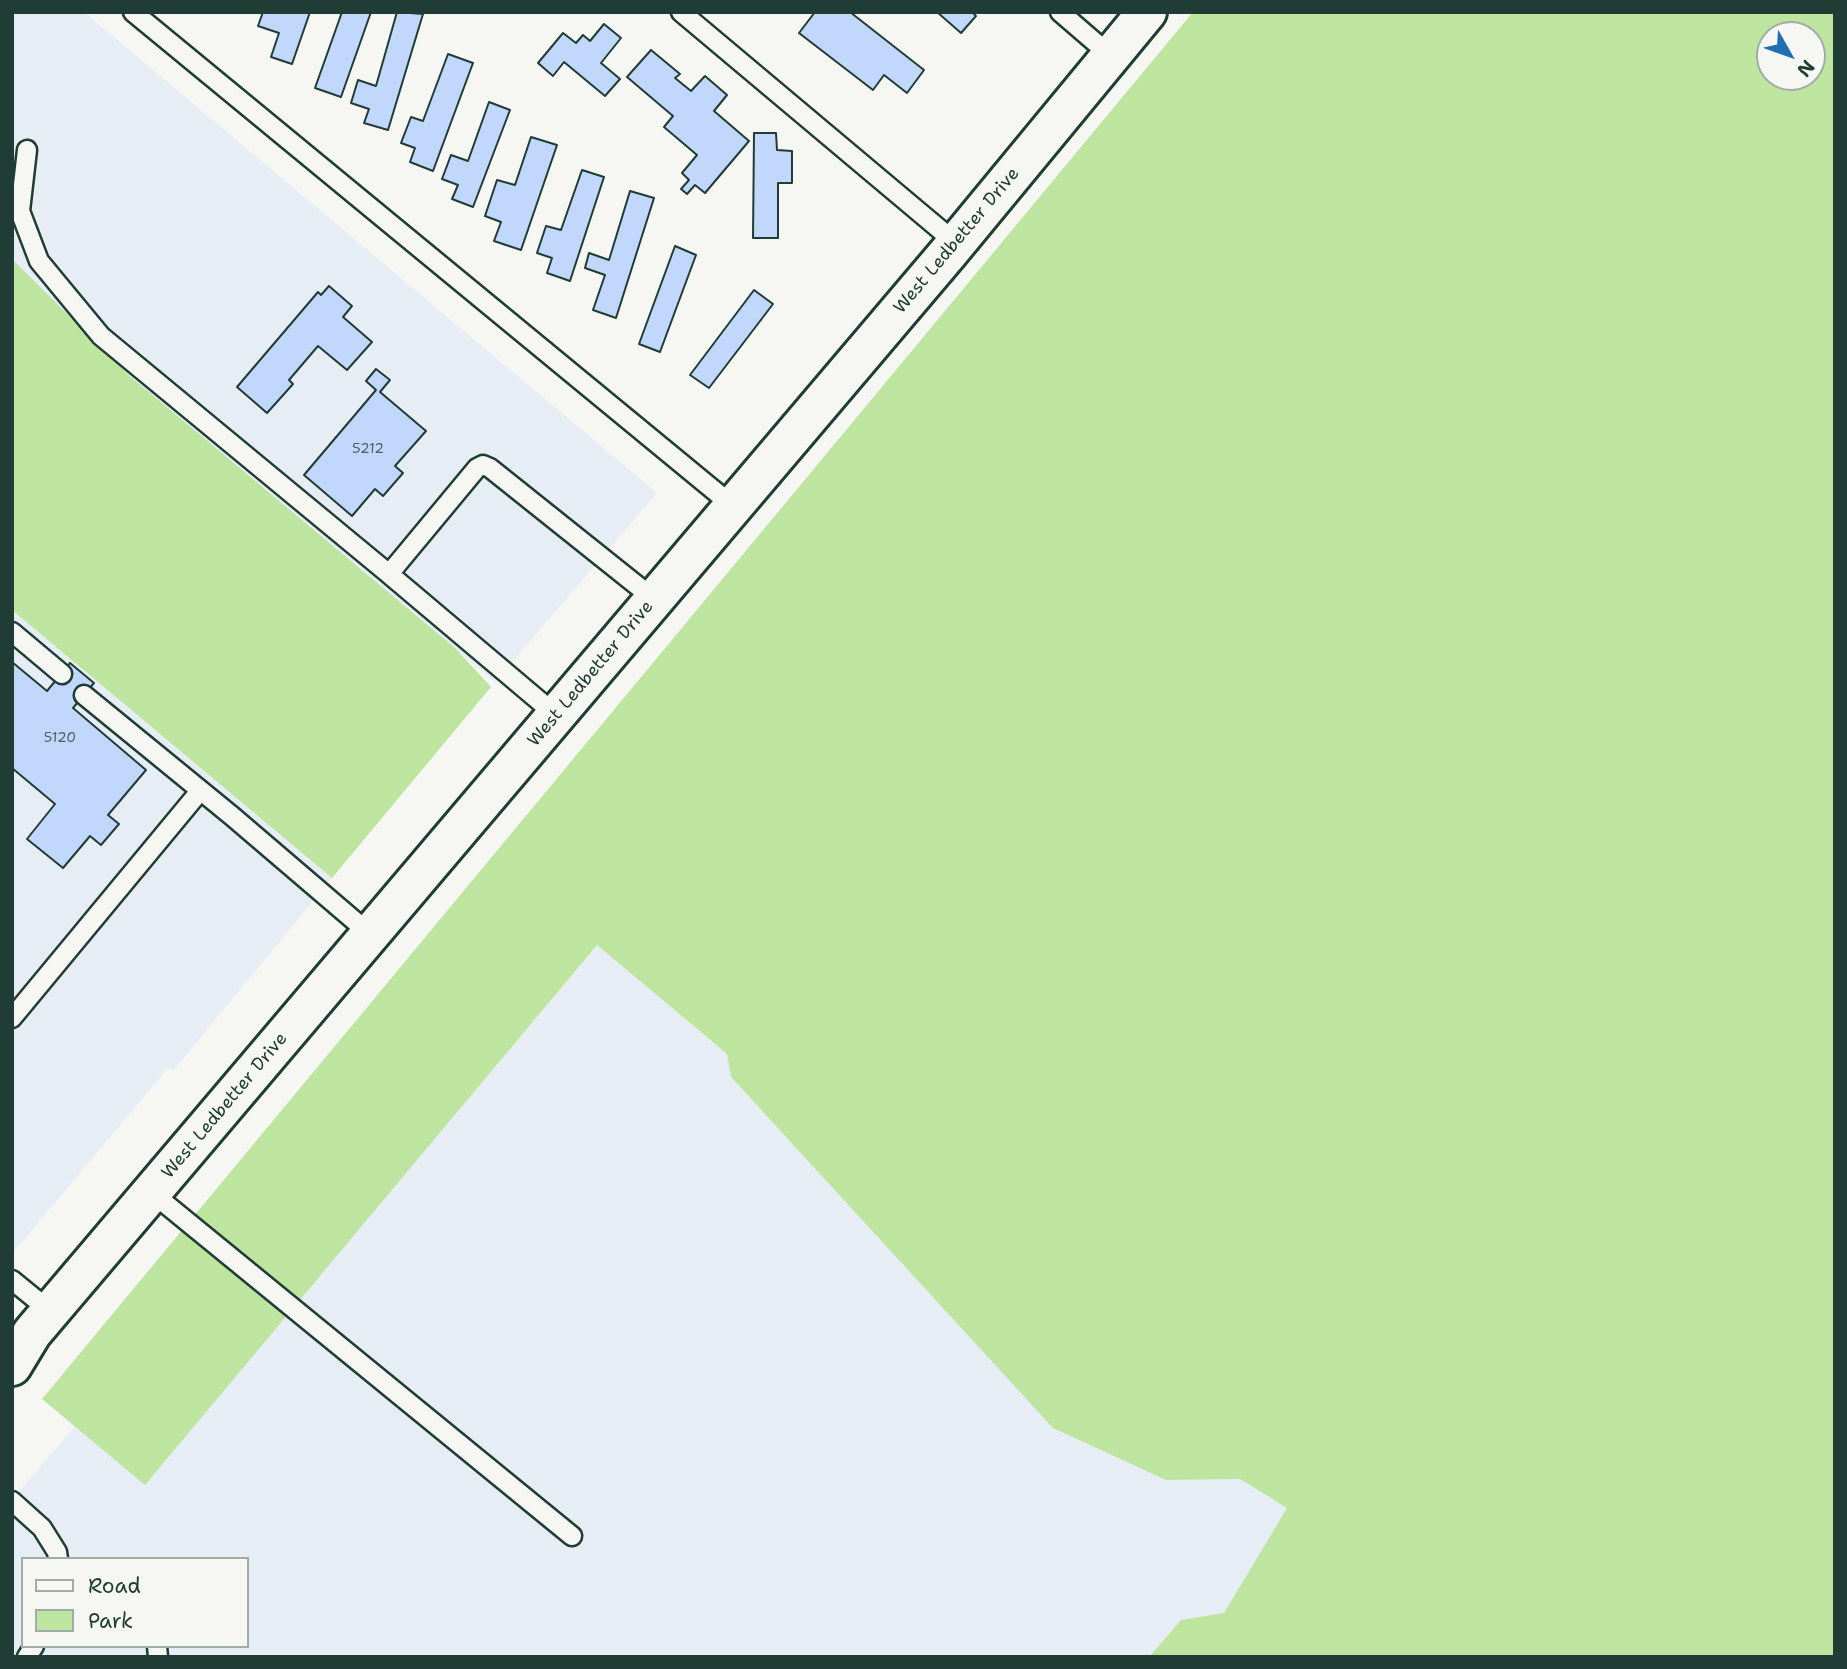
<!DOCTYPE html>
<style>
body{margin:0}
#map{position:relative;width:1847px;height:1669px;overflow:hidden;background:#f6f6f2;font-family:"Shantell Sans",sans-serif}
canvas{display:block}
.frame{position:absolute;inset:0;border:14px solid #1f3d34;pointer-events:none}
.legend{position:absolute;left:21px;top:1557px;width:228px;height:91px;box-sizing:border-box;background:#f6f6f2;border:2px solid #a0aca6;margin:0;padding:9px 12px;list-style:none;font-size:21px;color:#1f3d34}
.legend li{display:flex;align-items:center;gap:14px;height:35px}
.legend b{width:35px;border:2px solid #a0aca6}
.north{position:absolute;left:1756px;top:21px;width:70px;height:70px;box-sizing:border-box;background:#f6f6f2;border:2px solid #a0aca6;border-radius:50%;rotate:130deg;font-size:19px;font-weight:700;line-height:28px;text-align:center;color:#1f3d34}
.north::after{content:'';display:block;margin:auto;width:24px;height:32px;background:#1f6fb2;clip-path:polygon(50% 0,100% 100%,50% 72%,0 100%)}
</style>
<div id="map">
<canvas width="1847" height="1669"></canvas>
<div class="frame"></div>
<ul class="legend">
<li><b style="height:9px;background:#f6f6f2"></b>Road</li>
<li><b style="height:19px;background:#bee5a0"></b>Park</li>
</ul>
<div class="north">N</div>
</div>
<script>
const g = document.querySelector('canvas').getContext('2d');
g.lineJoin = 'round';
function paint(path, color) { g.fillStyle = color; g.fill(path, 'evenodd'); }
const shape = rows => new Path2D(rows.map(r => 'M' + r).join(''));
function stroke(path, color, width, dash) { g.strokeStyle = color; g.lineWidth = width; g.lineCap = dash ? 'butt' : 'round'; g.setLineDash(dash || []); g.stroke(path); }
function drawText(font, color, halo, rows, align = 'center') {
  g.font = font + ' "Shantell Sans",sans-serif'; g.lineWidth = 5; g.setLineDash([]); g.textBaseline = 'middle'; g.strokeStyle = halo; g.fillStyle = color; for (const [text, x, y, turn = 0] of rows) {
    g.save(); g.translate(x, y); g.rotate((+turn || 0) * Math.PI / 180); g.textAlign = isNaN(turn) ? turn : align; if (halo) g.strokeText(text, 0, 0); g.fillText(text, 0, 0); g.restore();
  }
}
paint(shape([
 [12,12,84,12,657,493,495,682,131,377,12,259],
 [12,610,332,878,173,1071,168,1068,12,1254],
 [597,945,728,1055,731,1078,873,1230,1166,1480,1240,1479,1288,1508,1224,1614,1181,1620,1149,1657,12,1657,12,1500,75,1426,145,1484],
 [23,1559,247,1559,247,1646,23,1646]
]), '#e6edf5');
paint(shape([
 [1193,12,1835,12,1835,1657,1149,1657,1181,1620,1224,1613,1287,1508,1240,1479,1166,1480,1053,1428,731,1077,727,1054,597,945,145,1485,42,1399],
 [1770,35,1812,35,1812,77,1770,77],
 [12,259,131,377,455,648,491,687,332,878,12,610]
]), '#bee5a0');
const building = shape([
 [263,12,310,12,292,64,271,57,279,33,258,26,263,12],
 [342,12,371,12,341,97,315,88,342,12],
 [397,12,423,14,388,130,364,123,369,109,351,103,358,80,376,86,397,12],
 [815,12,850,12,924,70,907,93,884,75,873,90,799,33,815,12],
 [937,12,972,12,976,16,961,33,937,12],
 [604,24,621,38,601,63,620,79,605,96,564,62,553,76,538,63,563,33,576,43,583,35,590,41,604,24],
 [651,50,680,74,675,78,691,91,705,76,727,95,714,111,749,141,705,193,695,185,687,194,681,189,689,180,682,173,697,155,664,127,673,116,627,77,651,50],
 [448,54,473,63,433,171,410,162,415,148,401,143,411,117,423,121,448,54],
 [489,102,510,110,473,207,452,199,458,185,442,179,451,155,468,161,489,102],
 [754,133,776,133,777,150,792,151,792,183,778,183,778,238,753,238,754,133],
 [531,137,557,145,521,250,494,241,501,222,485,216,497,180,515,185,531,137],
 [582,170,604,177,570,281,547,273,552,258,537,253,546,226,561,230,582,170],
 [630,191,654,198,616,318,593,310,605,275,585,268,589,253,609,260,630,191],
 [675,246,696,255,660,352,639,344,675,246],
 [329,286,352,306,343,317,372,342,347,370,318,346,289,380,293,384,267,413,237,387,318,292,321,295,329,286],
 [754,290,773,304,709,388,690,375,754,290],
 [376,369,390,380,380,392,426,431,395,466,403,473,383,496,375,489,352,516,304,475,376,390,366,381,376,369],
 [12,662,47,691,70,663,94,683,73,708,146,770,108,815,119,824,101,845,90,836,63,868,27,839,55,804,12,768,12,662]
]);
paint(building, '#c2d7fc');
stroke(building, '#1f3d34', 2);
const lane = shape([
 [133,12,733,506],
 [681,12,956,243],
 [1060,12,1111,56],
 [27,150,20,211,39,261,101,336,389,574],
 [12,632,62,674],
 [84,695,232,816,370,934],
 [556,715,389,574,477,468,483,465,490,468,654,599],
 [12,1018,200,791],
 [151,1192,572,1536],
 [12,1280,50,1311],
 [12,1501,42,1528,57,1552,58,1559],
 [157,1646,158,1657],
 [27,1657,34,1646]
]);
const secondary = shape([
 [12,1366,32,1333,949,252,1147,12]
]);
stroke(lane, '#1f3d34', 23);
stroke(secondary, '#1f3d34', 44);
stroke(lane, '#f6f6f2', 18);
stroke(secondary, '#f6f6f2', 38);
drawText('14px', '#486466', null, [
 ["5212",368,449],
 ["5120",60,738]
]);
drawText('18px', '#1f3d34', '#f6f6f2', [
 ["West Ledbetter Drive",957,241,-50],
 ["West Ledbetter Drive",591,674,-50],
 ["West Ledbetter Drive",225,1106,-50]
]);
</script>
